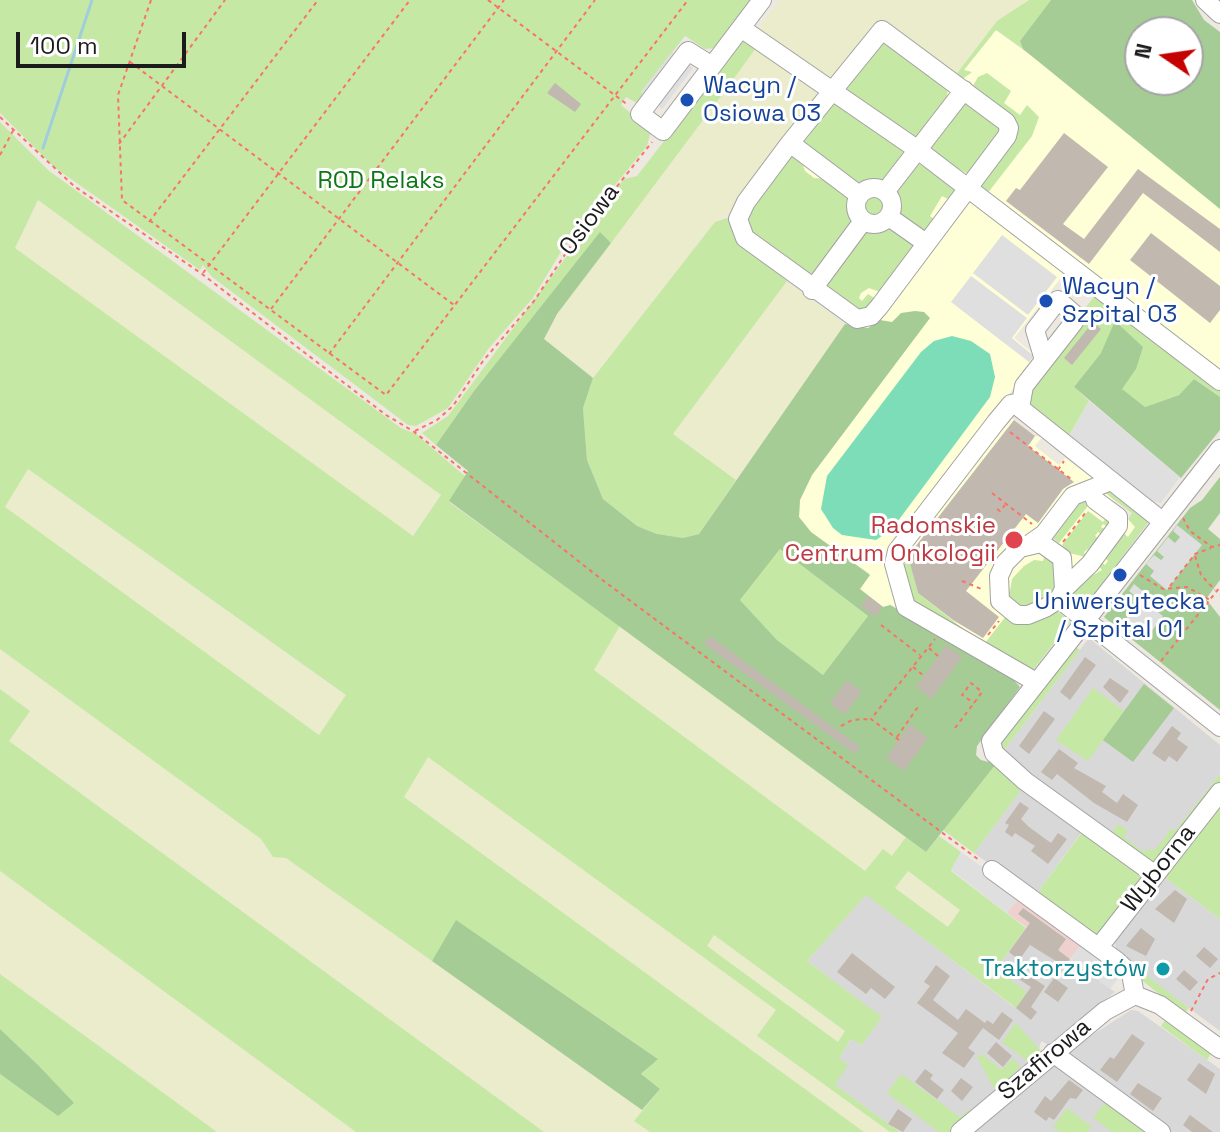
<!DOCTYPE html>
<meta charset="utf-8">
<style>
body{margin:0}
#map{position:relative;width:1220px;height:1132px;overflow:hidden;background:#ede8e0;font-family:"Space Grotesk",sans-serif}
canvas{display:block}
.north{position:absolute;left:1124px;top:16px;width:80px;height:80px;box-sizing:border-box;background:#fff;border:2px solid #a4a4a4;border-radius:50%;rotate:283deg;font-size:22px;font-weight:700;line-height:32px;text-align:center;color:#1b1b1b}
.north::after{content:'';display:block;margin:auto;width:28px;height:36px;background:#c50101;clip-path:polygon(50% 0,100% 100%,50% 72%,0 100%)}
.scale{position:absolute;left:16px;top:32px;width:170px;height:36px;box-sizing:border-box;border:4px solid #1b1b1b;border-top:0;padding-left:10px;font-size:24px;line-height:28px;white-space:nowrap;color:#1b1b1b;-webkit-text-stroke:6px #fff;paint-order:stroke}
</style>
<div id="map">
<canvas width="1220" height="1132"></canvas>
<div class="north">N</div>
<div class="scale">100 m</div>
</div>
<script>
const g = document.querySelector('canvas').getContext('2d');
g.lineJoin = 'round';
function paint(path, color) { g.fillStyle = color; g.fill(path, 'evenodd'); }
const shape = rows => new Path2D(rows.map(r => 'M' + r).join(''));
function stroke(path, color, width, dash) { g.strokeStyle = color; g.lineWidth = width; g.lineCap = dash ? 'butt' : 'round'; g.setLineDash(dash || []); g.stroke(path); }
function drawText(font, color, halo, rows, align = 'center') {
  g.font = font + ' "Space Grotesk",sans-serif'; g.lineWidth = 6; g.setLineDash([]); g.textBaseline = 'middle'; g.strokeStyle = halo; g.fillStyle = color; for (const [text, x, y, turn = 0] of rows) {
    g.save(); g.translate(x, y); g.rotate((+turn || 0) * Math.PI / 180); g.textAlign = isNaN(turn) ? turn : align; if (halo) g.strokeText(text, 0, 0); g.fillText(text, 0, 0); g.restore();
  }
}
paint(shape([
 [1089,638,1220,745,1220,774,1155,857,1145,858,1002,753],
 [1021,789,1081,833,1035,896,974,853],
 [1163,876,1220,919,1220,1031,1117,955,1115,942],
 [866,894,1015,1008,996,969,1026,928,1115,992,1048,1045,1042,1041,1040,1044,1039,1052,1028,1060,1036,1076,1039,1078,1083,1041,1131,1010,1138,1011,1220,1069,1220,1132,900,1132,761,1032,839,1058,852,1038,861,1045,881,1017,807,961]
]), '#d9d8d8');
paint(shape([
 [1021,895,1084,942,1070,959,1007,913]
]), '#eed0cf');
paint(shape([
 [883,21,961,80,971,73,963,71,996,30,1220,195,1220,392,1064,274,1014,338,1037,357,999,408,1035,436,1042,437,1035,446,1041,451,1059,465,1065,458,1095,480,1139,529,1082,603,1072,596,1069,622,968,648,890,604,886,609,883,607,860,589,870,574,811,532,799,517,800,500,812,475,898,359,730,217]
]), '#ffffd7');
paint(shape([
 [780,0,1029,0,997,21,955,76,883,21,877,22,828,84,757,30],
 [758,45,823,93,734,210,715,222,593,378,544,339,557,314],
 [38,200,441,495,412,536,15,248],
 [787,281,845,324,736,480,673,434],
 [28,469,346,696,319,735,4,507],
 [620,626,906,837,892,856,883,850,865,872,594,670],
 [0,649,261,839,270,854,286,858,642,1110,634,1121,650,1132,544,1132,9,741,30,711,0,689],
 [428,756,776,1010,758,1037,890,1132,864,1132,403,797],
 [0,871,356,1132,217,1132,0,974],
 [907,871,961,910,948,927,895,888],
 [714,935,845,1032,838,1042,706,946]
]), '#eaeccb');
paint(shape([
 [0,0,753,0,717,48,705,49,685,36,641,92,648,98,639,104,626,97,621,105,651,130,647,146,562,250,533,298,489,348,448,408,416,426,408,425,211,276,203,265,200,270,54,167,0,113],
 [1029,0,1051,0,1020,41,1023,49,996,30,964,70,972,72,961,80,955,76,997,21],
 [743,39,758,45,730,84,611,243,600,233,474,391,436,445,422,433,448,416,624,179,637,176],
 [880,40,948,88,947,97,916,138,847,91,845,85],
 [987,73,1011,91,1004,103,1020,115,1027,105,1039,117,1032,136,987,194,978,184,1018,127,971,89,978,77],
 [828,102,838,102,904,148,904,155,881,184,855,185,800,145],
 [960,102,967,102,1001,129,968,174,929,152,930,142],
 [0,122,48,170,401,428,416,434,467,478,449,502,620,626,594,670,865,871,883,849,892,856,906,837,926,852,939,836,961,852,951,871,1026,928,996,969,1027,992,1016,1008,866,895,807,961,882,1017,862,1045,851,1039,839,1058,848,1065,835,1085,900,1132,890,1132,757,1036,776,1010,428,757,404,797,864,1132,650,1132,634,1121,660,1089,641,1075,657,1058,457,921,432,961,286,858,273,857,261,839,0,649],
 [38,200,441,495,413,536,15,248],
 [28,469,346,695,319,735,5,507],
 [908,871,960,910,948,927,895,888],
 [714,935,845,1031,838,1042,707,946],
 [790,154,802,162,805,171,814,178,827,179,850,196,854,220,819,270,810,276,748,234,743,214],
 [916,162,953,185,956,191,950,200,942,196,930,216,937,221,922,234,897,213,895,192],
 '861 206a13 13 0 1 1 26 0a13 13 0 1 1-26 0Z',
 [730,217,736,239,787,281,673,434,736,480,699,534,683,538,657,534,637,526,603,499,587,460,583,408,593,378,715,222],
 [887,226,916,246,880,292,869,288,861,293,859,298,862,301,868,294,876,299,864,312,826,292,824,280,866,229,879,230],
 [1097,293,1220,386,1220,397,1194,379,1179,395,1145,407,1121,389,1136,369,1101,353,1074,387,1089,401,1067,439,1034,414,1026,401,1029,389,1086,316,1083,311],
 [1107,486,1150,520,1086,605,1080,604,1070,595,1072,587,1102,570,1097,564,1100,561,1105,565,1108,561,1104,557,1121,531,1128,537,1135,527,1128,519,1132,513,1104,492,1101,497],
 [1086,495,1091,502,1059,543,1051,537,1076,500],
 [1088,511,1103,522,1108,516,1111,529,1103,524,1101,527,1108,531,1105,536,1098,532,1095,536,1101,540,1084,552,1086,557,1069,553,1062,545],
 [780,549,868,616,823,675,777,640,740,600],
 [1046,551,1057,562,1056,590,1044,602,1018,610,1002,592,1010,591,1012,579,1024,566,1034,560,1043,561],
 [910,562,918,593,980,642,915,608,903,564],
 [1056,610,1071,621,1030,674,982,647,1006,616],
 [1072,644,1080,650,1002,753,997,743,1015,726,1040,687,1045,687],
 [1093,688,1124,711,1088,761,1056,740],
 [0,689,30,711,9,741,544,1132,356,1132,0,871],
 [996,764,1024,786,974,853,943,830],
 [1220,774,1220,783,1157,863,1152,864,1111,834,1118,824,1128,831,1124,837,1142,851,1156,849,1171,829,1175,831],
 [1220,801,1220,919,1163,876],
 [1083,831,1143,875,1098,939,1035,896],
 [1138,969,1189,1008,1184,1014,1139,978],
 [0,974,217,1132,0,1132,0,1074,58,1116,37,1064,0,1029],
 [1167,1018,1212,1052,1207,1060,1161,1026],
 [1016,1023,1043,1053,1030,1063,1002,1042],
 [981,1054,1002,1070,1013,1058,1020,1067,1012,1075,1015,1080,998,1090,993,1087,977,1057],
 [901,1074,960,1117,968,1110,971,1115,952,1132,939,1132,887,1093],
 [1108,1098,1155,1132,1112,1132,1093,1118],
 [1067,1108,1087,1123,1092,1126,1087,1132,1060,1132,1053,1127]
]), '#c6e8a5');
paint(shape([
 [1051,0,1192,0,1204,20,1220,32,1220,209,1023,49,1020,41],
 [1140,32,1188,32,1188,80,1140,80],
 [600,232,611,243,557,314,544,339,593,378,583,408,587,460,603,499,637,526,657,534,683,538,699,534,845,324,868,328,880,320,892,322,901,313,915,311,924,312,930,318,812,475,800,500,799,517,811,532,870,575,860,589,883,607,890,605,909,616,1011,677,1020,687,977,746,976,755,981,760,996,764,926,852,449,501,468,471,436,445,474,391],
 [780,549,868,616,823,675,777,640,740,600],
 [1115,321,1143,347,1136,369,1122,389,1145,407,1179,395,1194,379,1220,397,1220,430,1181,478,1074,387,1101,353],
 [1220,477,1220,513,1208,529,1220,539,1220,580,1206,599,1220,617,1220,710,1104,617,1190,508,1202,500],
 [1144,684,1174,708,1133,762,1103,740],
 [456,920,658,1059,641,1074,660,1089,642,1110,432,961],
 [0,1029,37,1064,74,1103,58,1116,0,1074]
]), '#a5cc95');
paint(shape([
 [952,336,971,341,990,354,995,377,990,397,892,529,876,540,842,535,833,528,821,509,827,476,921,352,934,341]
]), '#7dddb8');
paint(shape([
 [672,52,693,68,662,109,641,92],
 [1002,235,1057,277,1028,315,973,273],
 [971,276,1027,318,1012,338,1034,356,1029,362,951,302],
 [1089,401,1180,477,1161,503,1152,501,1068,438],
 [1177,525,1202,545,1167,590,1150,576,1154,571,1146,564,1154,555,1161,560,1164,557,1157,551,1168,537,1175,543,1180,537,1173,531],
 [1134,584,1145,593,1141,599,1163,616,1151,632,1143,627,1141,631,1147,636,1144,641,1122,624,1140,600,1129,591],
 [961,852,1021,895,1007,913,951,870],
 [1084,942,1124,971,1110,989,1070,959]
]), '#dfdfdf');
stroke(shape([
 [43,148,92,0]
]), '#a0cddb', 3);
paint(shape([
 [555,83,581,104,575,112,547,93],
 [1064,133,1108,167,1063,224,1084,239,1138,169,1220,229,1220,252,1143,193,1089,264,1006,201,1016,188,1020,190],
 [1151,233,1220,286,1220,310,1210,323,1130,260],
 [1093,322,1101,329,1072,365,1064,358],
 [1014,420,1035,436,1028,446,1074,482,1063,489,1038,523,1026,514,966,591,999,617,983,638,953,620,918,593,908,556],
 [868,596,883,607,875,617,861,606],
 [710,636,860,747,855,754,704,644],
 [946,645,962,657,932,699,916,687],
 [1085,657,1096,665,1070,700,1060,692],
 [1110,678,1129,691,1120,703,1103,687],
 [847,680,862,692,844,715,830,703],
 [1044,711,1055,719,1029,754,1019,746],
 [910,724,928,738,904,771,886,758],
 [1172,726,1181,733,1177,739,1188,747,1177,762,1169,756,1165,762,1152,753],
 [1059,749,1078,763,1074,768,1106,786,1102,792,1117,803,1123,794,1138,805,1127,822,1094,803,1057,774,1052,780,1041,772],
 [1020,802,1029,808,1021,819,1029,827,1051,843,1058,833,1067,839,1048,864,1031,851,1035,846,1015,833,1012,837,1005,832,1009,825,1005,823],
 [1175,890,1187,899,1174,923,1155,909],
 [1023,908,1066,939,1058,950,1070,959,1064,966,1030,945,1019,960,1009,952,1030,923,1018,914],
 [1141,928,1155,939,1146,956,1126,946],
 [1204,947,1218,959,1210,968,1196,956],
 [852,953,895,987,885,999,871,988,866,994,837,972],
 [936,965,950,976,933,1000,958,1020,966,1009,985,1023,987,1020,993,1024,1002,1012,1013,1020,999,1040,983,1028,968,1048,975,1053,964,1068,942,1053,958,1033,917,1003,930,986,924,982],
 [1184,970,1198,982,1190,991,1176,979],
 [1022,971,1045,986,1031,1007,1037,1012,1031,1020,1016,1008,1031,987,1017,978],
 [1054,978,1068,988,1058,1002,1044,992],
 [1132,1034,1145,1043,1117,1082,1100,1070,1110,1057,1114,1059],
 [996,1042,1012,1056,1003,1067,987,1053],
 [1199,1063,1215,1074,1206,1094,1187,1080],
 [925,1069,933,1075,930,1079,944,1090,937,1099,915,1082],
 [961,1078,973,1087,962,1101,951,1091],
 [1069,1080,1083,1090,1076,1099,1070,1098,1054,1120,1049,1117,1046,1121,1034,1112,1045,1096,1051,1101],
 [1138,1083,1162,1098,1153,1111,1130,1094],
 [898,1109,912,1119,903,1132,888,1124],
 [1190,1115,1213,1132,1192,1132,1183,1125]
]), '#c1b8b0');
const minor = shape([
 [1205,0,1220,14],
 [741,28,918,150,1220,381],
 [882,30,1006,122,1009,128,1007,136,879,307,871,316,857,319,745,238,738,219,746,202,790,143,882,30],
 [712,66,688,51,640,114,663,131,762,0],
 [790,143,859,195],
 '856 206a18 18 0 1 1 36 0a18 18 0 1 1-36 0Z',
 [885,192,964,90],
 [889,217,926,243],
 [812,290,863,221],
 [1044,360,1035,330,1058,300,1074,314,1074,322,1024,386,1020,408,1162,521],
 [1018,403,1011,404,996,422,897,551,894,564,906,607,1036,682],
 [1031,543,1044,534,1073,496,1111,481],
 [1041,543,1062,558,1064,589,1059,599,1045,608,1028,615,1017,615,1000,601,999,576,1005,563,1020,548,1041,543],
 [1064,589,1090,564,1118,526,1118,517,1095,500],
 [1059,599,1220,727],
 [992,870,1117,961,1131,974,1135,995],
 [1154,874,1025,781,994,753,991,741,1220,449],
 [1099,947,1220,792],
 [1135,995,1160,1005,1220,1049],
 [1053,1053,1161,1132],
 [960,1132,1105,1011,1135,995]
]);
stroke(minor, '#a2a2a2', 20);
stroke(shape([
 [151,0,118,95,122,200,386,395,688,0],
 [488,0,628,105],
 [130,62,454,305],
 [0,117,74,186,202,274,386,415,413,431,605,582,979,860],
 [119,144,225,0],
 [0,155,14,129],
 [149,222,318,0],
 [203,273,410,0],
 [271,309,504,0],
 [329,354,595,0],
 [415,431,437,420,453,406,483,361,534,301,574,241,652,142],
 [1010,432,1071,479],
 [1058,470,1064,461],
 [992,493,1032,524],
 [997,509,1000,511,1005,505],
 [1183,518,1190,531,1212,547,1220,545],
 [1063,542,1086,512],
 [1195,556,1201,575,1215,590],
 [1140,575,1163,589,1187,587,1210,600],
 [962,581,984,590],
 [1170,586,1195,554,1211,548],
 [881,625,920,655],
 [988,635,999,621],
 [929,648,938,656],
 [1161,661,1220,587],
 [913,667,924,676],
 [841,726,852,720,870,719],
 [955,728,974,703,982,692,971,683,962,695,974,703],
 [897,737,920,704],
 [899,740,871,719,935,639],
 [1191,1011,1208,979,1220,973]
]), '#f97465', 2, [4, 4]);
stroke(minor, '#fff', 18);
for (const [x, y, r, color] of [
 [687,100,8,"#1a4fb4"],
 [1046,301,8,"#1a4fb4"],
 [1014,540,10,"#e0444e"],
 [1120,575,8,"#1a4fb4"],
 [1163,969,8,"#0f9aa8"]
]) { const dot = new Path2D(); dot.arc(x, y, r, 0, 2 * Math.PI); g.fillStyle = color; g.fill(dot); stroke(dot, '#fff', 3); }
drawText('24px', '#164399', '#fff', [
 ["Wacyn /",703,86],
 ["Osiowa 03",703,114],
 ["Wacyn /",1062,287],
 ["Szpital 03",1062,315],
 ["Uniwersytecka",1120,602,"center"],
 ["/ Szpital 01",1120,630,"center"]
], 'left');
drawText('24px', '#0b7614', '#fff', [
 ["ROD Relaks",381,181]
]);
drawText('24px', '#1b1b1b', '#fff', [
 ["Osiowa",590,220,-53],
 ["Wyborna",1159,869,-52],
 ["Szafirowa",1045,1060,-40]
]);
drawText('24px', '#be3a42', '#fff', [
 ["Radomskie",996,526],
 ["Centrum Onkologii",996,554]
], 'right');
drawText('24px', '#0d838f', '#fff', [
 ["Traktorzystów",1147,969]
], 'right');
</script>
